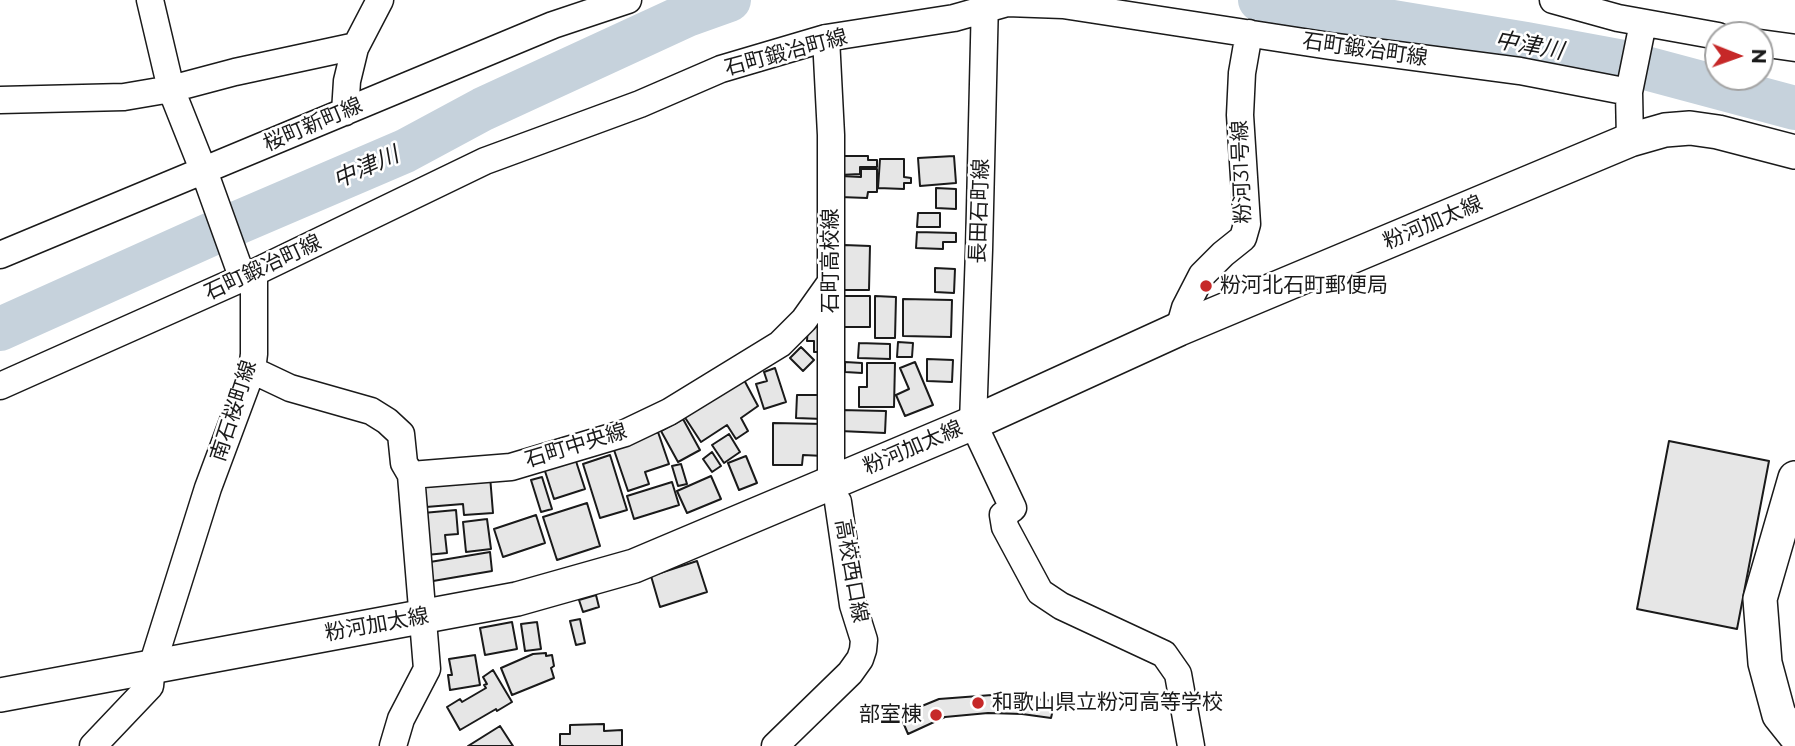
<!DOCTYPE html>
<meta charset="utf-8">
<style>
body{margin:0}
#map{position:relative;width:1795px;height:746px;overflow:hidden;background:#fff;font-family:Montserrat,sans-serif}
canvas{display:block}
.north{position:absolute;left:1704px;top:21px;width:70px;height:70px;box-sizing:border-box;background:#fff;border:2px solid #a3a3a3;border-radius:50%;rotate:91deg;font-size:19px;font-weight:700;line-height:28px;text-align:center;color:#1a1a1a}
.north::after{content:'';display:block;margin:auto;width:24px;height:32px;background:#c62828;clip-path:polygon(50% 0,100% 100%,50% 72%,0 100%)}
</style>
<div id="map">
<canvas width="1795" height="746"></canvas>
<div class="north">N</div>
</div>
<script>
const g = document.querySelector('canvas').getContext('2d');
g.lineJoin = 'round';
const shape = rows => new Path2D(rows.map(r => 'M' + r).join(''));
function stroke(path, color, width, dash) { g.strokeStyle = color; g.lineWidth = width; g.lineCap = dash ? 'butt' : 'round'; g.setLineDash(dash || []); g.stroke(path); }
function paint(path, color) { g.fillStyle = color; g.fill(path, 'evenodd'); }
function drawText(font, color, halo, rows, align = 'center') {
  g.font = font + ' Montserrat,"Noto Sans JP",sans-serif'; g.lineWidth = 5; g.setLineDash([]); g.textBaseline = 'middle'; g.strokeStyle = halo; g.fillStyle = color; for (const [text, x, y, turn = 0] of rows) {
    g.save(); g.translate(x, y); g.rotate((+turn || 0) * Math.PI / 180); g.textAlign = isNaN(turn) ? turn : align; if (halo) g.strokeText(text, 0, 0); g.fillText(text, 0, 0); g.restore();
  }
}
stroke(shape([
 [1260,0,1526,44,1623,62,1795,108],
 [0,329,216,232,405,151,483,109,687,15,729,0]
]), '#c6d2dc', 44);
const building = shape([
 [840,156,868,156,868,160,877,160,877,167,860,167,860,174,840,175,840,156],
 [954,156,956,183,920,186,918,158,954,156],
 [880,159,904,159,904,177,911,178,911,183,904,183,904,189,878,188,880,159],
 [861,169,877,169,877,192,868,192,867,198,840,197,841,176,861,177,861,169],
 [936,188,956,189,956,209,936,208,936,188],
 [918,213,940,213,940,227,917,227,918,213],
 [917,232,956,233,956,242,943,242,943,249,916,248,917,232],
 [844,245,870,246,869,290,843,290,844,245],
 [935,268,955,269,954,293,935,292,935,268],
 [841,296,870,296,870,327,841,327,841,296],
 [875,296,896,297,895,338,875,338,875,296],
 [903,299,952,300,951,337,903,336,903,299],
 [828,315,827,352,814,352,814,341,807,341,808,324,828,315],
 [898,342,913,343,912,357,897,357,898,342],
 [859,343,890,344,890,359,858,358,859,343],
 [801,347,814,360,803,371,790,358,801,347],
 [927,359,953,360,952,382,927,381,927,359],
 [845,362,862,363,862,373,845,372,845,362],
 [915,362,933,405,905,416,896,395,909,389,900,368,915,362],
 [867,363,895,363,894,407,859,407,859,387,867,387,867,363],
 [775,368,786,402,764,409,756,384,767,381,764,372,775,368],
 [743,378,758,406,741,418,748,431,736,439,727,425,701,442,682,413,743,378],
 [797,395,824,395,823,419,796,418,797,395],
 [840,410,886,411,885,433,840,431,840,410],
 [683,419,700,450,678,462,661,431,683,419],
 [773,423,825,424,824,456,803,455,802,465,773,465,773,423],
 [658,432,669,464,645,472,649,484,628,491,613,447,658,432],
 [729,434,740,452,724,463,712,445,729,434],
 [1669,441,1769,461,1737,629,1637,609,1669,441],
 [712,452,721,466,712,472,703,459,712,452],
 [574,455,585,489,554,499,543,465,574,455],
 [610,455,627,510,600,518,583,464,610,455],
 [746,456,757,483,739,490,728,463,746,456],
 [681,464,687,484,678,486,672,466,681,464],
 [490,476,493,513,464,515,463,504,426,507,424,480,490,476],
 [711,476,721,499,687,513,677,491,711,476],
 [542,477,552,509,541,512,531,480,542,477],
 [672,482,679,505,634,519,627,496,672,482],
 [587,503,600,546,557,560,543,517,587,503],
 [456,510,458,534,445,535,447,553,426,555,423,513,456,510],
 [536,515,545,543,503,557,494,529,536,515],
 [487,519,491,549,466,552,463,522,487,519],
 [490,552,492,571,433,581,430,562,490,552],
 [697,561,707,592,660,607,651,576,697,561],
 [596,595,599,607,583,612,579,600,596,595],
 [580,619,585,643,576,645,570,621,580,619],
 [512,622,517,649,485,655,480,628,512,622],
 [537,622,541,649,525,651,521,624,537,622],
 [546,653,546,656,552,655,554,666,551,668,554,678,512,695,501,668,533,654,546,653],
 [475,655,480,685,450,690,448,675,452,675,449,659,475,655],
 [493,670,512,702,497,711,496,709,460,730,447,707,460,699,462,702,486,688,484,685,487,684,483,677,493,670],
 [992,695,1055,701,1051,718,1022,714,988,713,945,717,908,734,900,715,939,699,992,695],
 [604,724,604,731,622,730,622,746,560,746,560,734,570,734,570,725,604,724],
 [500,726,513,746,468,746,500,726]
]);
paint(building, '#e6e6e6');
stroke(building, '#1a1a1a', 2);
const minor = shape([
 [985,0,979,250,973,423,1013,508,1003,515,1005,527,1040,592,1061,606,1164,654,1178,674,1191,746],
 [1553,0,1618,18,1718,36],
 [826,38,831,135,831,483],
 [1760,43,1795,48],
 [0,100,124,97,171,89,235,72,356,46],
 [345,112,347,81,355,48,380,0],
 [1630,140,1629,92,1643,23],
 [0,255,553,25,628,0],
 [1179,329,1185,308,1202,275,1223,254,1243,238,1247,224,1240,115,1242,73,1249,33],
 [252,370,290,388,371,411,387,421,401,434,404,463,411,475],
 [0,386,247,276,485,161,640,104,721,69,826,38,954,18,1007,3,1063,5,1330,46,1520,71,1629,92],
 [93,746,150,686,152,666,208,488,252,370,254,354,254,280,240,271,208,182,171,89,150,0],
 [393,746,401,719,427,669,411,475,511,467,625,433,669,412,780,344,804,320,831,282],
 [775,746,850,673,860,659,863,650,864,640,853,605,838,502]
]);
const major = shape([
 [1795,478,1760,599,1765,663,1779,715,1795,735],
 [0,695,517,599,634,566,973,423,1179,329,1630,140,1665,130,1690,128,1718,132,1795,152]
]);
stroke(minor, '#1a1a1a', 29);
stroke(major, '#1a1a1a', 36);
stroke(minor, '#fff', 26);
stroke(major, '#fff', 33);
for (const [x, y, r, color] of [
 [1206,286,7,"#c62828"],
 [978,703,7,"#c62828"],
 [936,715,7,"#c62828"]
]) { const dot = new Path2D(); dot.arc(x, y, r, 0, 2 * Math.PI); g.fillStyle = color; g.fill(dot); stroke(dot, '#fff', 2.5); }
drawText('21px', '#1a1a1a', '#fff', [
 ["石町鍛冶町線",1365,50,8],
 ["石町鍛冶町線",786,53,-15],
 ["桜町新町線",313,125,-23],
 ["粉河31号線",1242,172,-92],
 ["長田石町線",980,211,-88],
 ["粉河加太線",1433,223,-23],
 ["石町高校線",831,261,-90],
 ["石町鍛冶町線",263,268,-25],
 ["南石桜町線",234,411,-72],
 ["石町中央線",576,446,-17],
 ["粉河加太線",913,448,-23],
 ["高校西口線",851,571,80],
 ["粉河加太線",377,625,-10]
]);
drawText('21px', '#1a1a1a', '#fff', [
 ["粉河北石町郵便局",1220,286],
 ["和歌山県立粉河高等学校",992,703],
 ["部室棟",922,715,"right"]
], 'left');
drawText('italic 23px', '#1a1a1a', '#fff', [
 ["中津川",1529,46,10],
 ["中津川",366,168,-24]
]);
</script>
